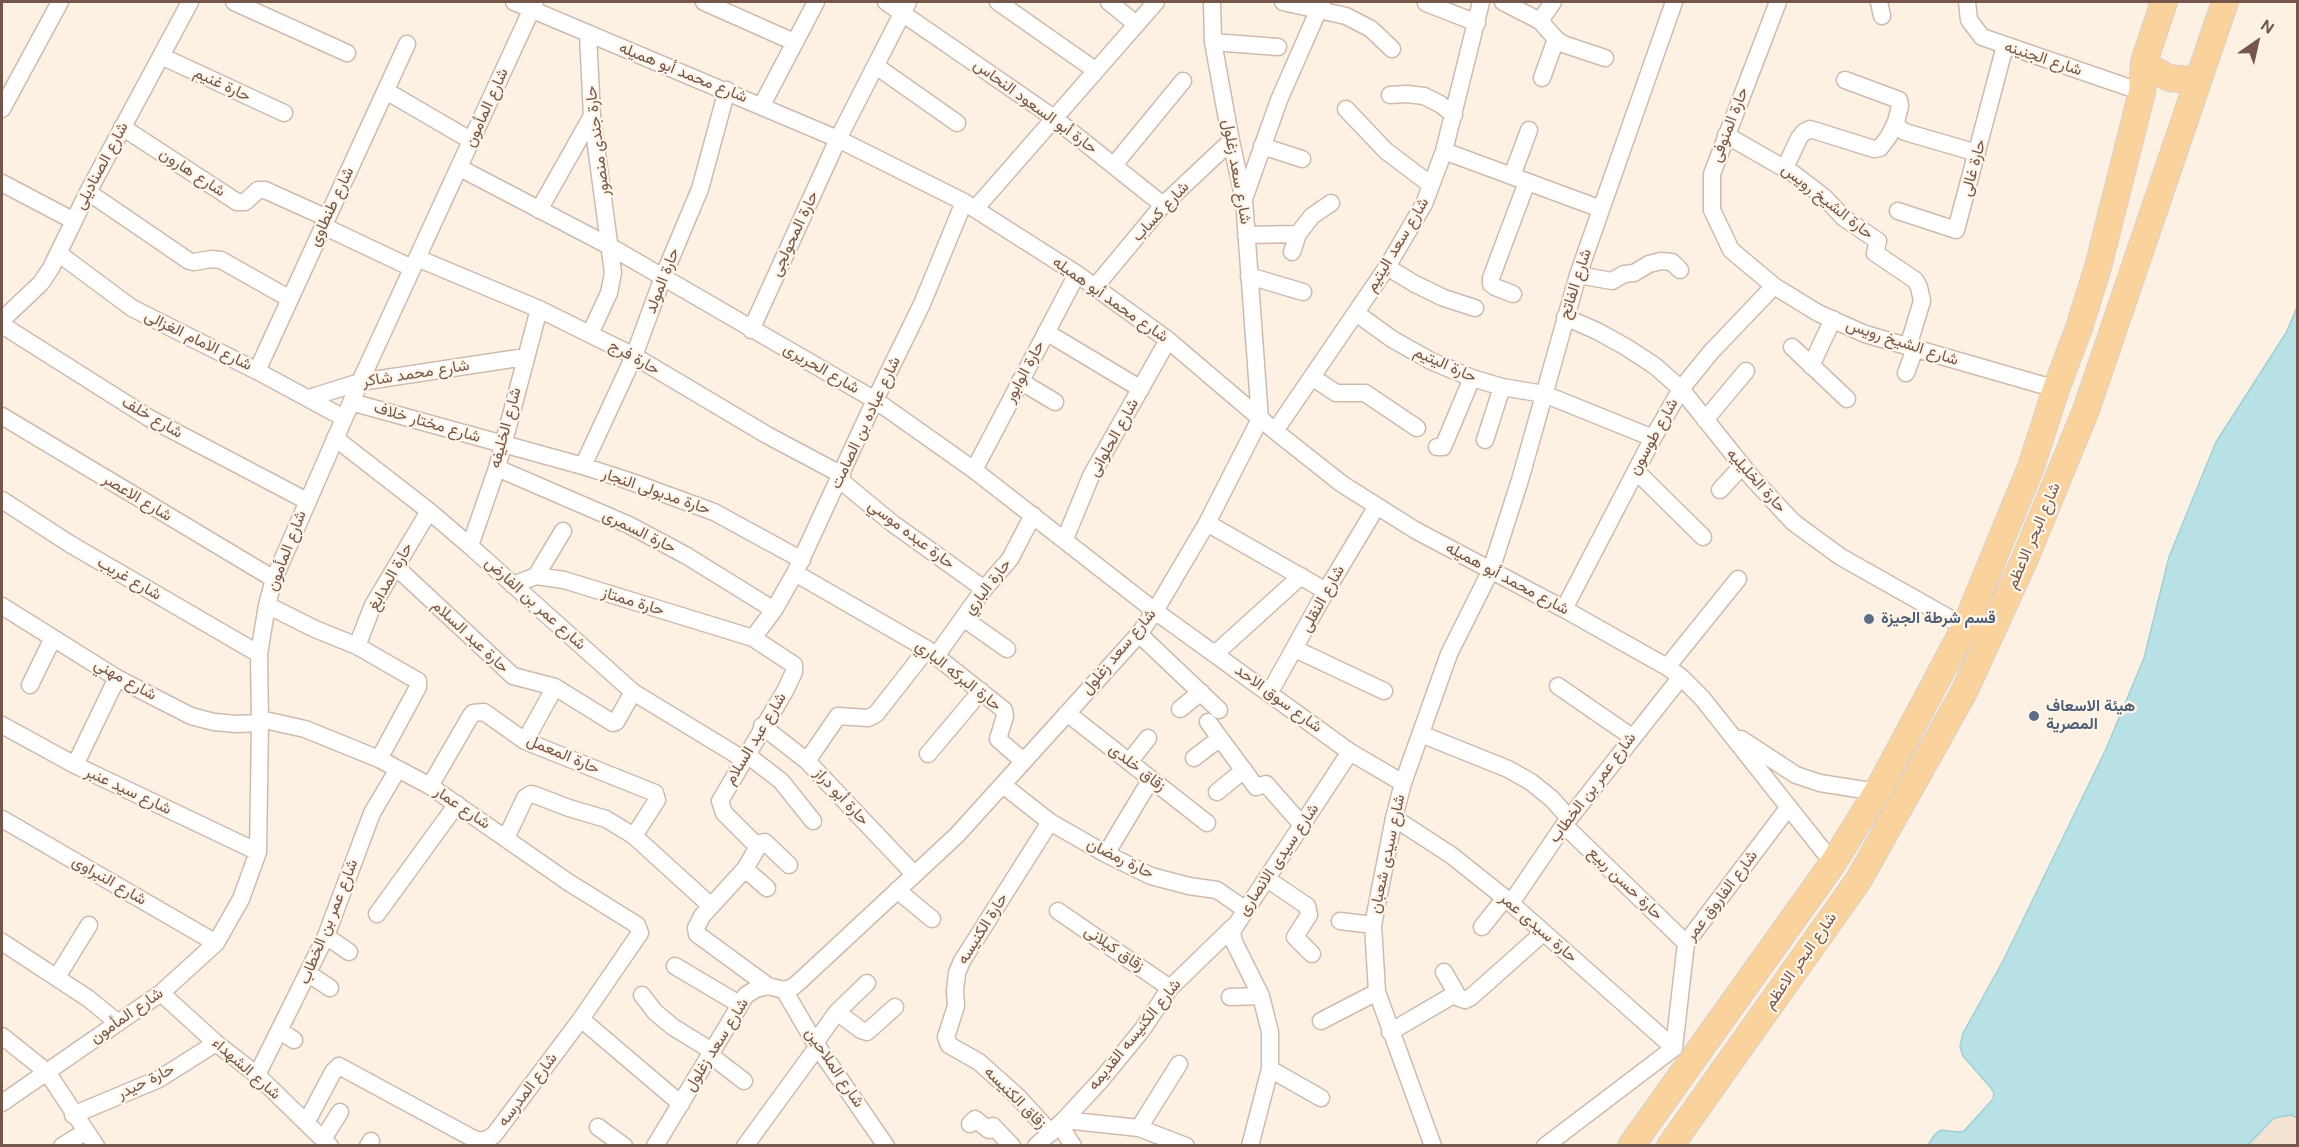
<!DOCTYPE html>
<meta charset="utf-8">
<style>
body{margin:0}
#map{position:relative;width:2299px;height:1147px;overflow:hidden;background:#fcf1e3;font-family:"DM Sans",sans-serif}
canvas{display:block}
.frame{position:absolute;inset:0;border:3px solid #74574a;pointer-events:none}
.north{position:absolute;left:2227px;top:12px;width:60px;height:60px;-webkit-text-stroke:4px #fff5e9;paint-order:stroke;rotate:34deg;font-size:16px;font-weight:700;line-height:24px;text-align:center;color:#74574a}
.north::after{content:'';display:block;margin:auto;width:21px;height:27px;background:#74574a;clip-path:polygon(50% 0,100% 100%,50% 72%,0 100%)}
</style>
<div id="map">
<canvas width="2299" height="1147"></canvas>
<div class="frame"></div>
<div class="north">N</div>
</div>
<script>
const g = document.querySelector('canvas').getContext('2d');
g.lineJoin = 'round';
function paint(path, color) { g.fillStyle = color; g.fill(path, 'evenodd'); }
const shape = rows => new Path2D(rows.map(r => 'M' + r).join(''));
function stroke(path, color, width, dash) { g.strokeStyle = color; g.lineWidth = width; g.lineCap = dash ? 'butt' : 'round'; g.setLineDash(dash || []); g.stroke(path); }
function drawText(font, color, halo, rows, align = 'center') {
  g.font = font + ' "DM Sans",Vazirmatn,sans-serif'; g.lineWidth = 4.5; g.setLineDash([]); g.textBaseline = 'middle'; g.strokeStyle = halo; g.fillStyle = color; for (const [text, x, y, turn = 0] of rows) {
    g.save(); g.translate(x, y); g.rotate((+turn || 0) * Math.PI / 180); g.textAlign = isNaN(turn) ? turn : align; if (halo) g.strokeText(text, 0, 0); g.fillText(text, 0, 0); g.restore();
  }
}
paint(shape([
 [2291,1115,2297,1118,2297,1145,2248,1146,2274,1118]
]), '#f3e3d2');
const water = shape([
 [2297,307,2297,1118,2291,1115,2274,1118,2248,1145,1928,1145,1935,1134,1941,1130,1958,1132,1964,1131,1993,1099,1994,1093,1991,1088,1963,1056,1960,1047,1963,1033,2003,961,2106,749,2144,658,2169,557,2216,442,2286,333,2297,307]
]);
paint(water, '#b8e1e5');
stroke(water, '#9ed1d7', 1.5);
const minor = shape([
 [234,2,347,53],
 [514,2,838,139,964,202,1077,274,1168,340,1275,431,1342,484,1415,530,1564,609,1667,667,1681,677,1702,698,1833,863],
 [704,2,794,42],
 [886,2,1054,118,1163,205],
 [998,2,1095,70],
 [1109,2,1136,24],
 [1283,2,1346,16,1371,29,1392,49],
 [1503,2,1540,21,1556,39,1563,44,1605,58],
 [1778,2,1712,174,1712,210,1731,250,1774,286,1818,313,1865,334,2056,389],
 [1879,2,1882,16],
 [1967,2,1969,20,1982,37,2142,92],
 [1426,3,1477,23],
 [1540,21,1553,2],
 [588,34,592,116,613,273,609,293,590,334],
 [1213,42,1278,47],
 [161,56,284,113],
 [876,66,957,123],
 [1542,78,1556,39],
 [1845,80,1899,100,1900,106,1896,122,1899,128,1905,132,1977,153],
 [386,91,472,141],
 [1390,95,1407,94,1424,96,1440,104,1454,115],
 [762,105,816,2],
 [2,109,60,2],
 [1346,109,1386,151,1431,185],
 [122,127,237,202,245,202,258,190,265,190,327,218],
 [1726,135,1794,174,1824,197,1844,218,1878,241,1875,253,1915,280,1919,287,1922,301,1908,347],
 [1262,146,1302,159],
 [1444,151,1601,209],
 [1114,165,1183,81],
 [460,168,611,247,875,400,974,470,1155,611,1350,752,1403,783],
 [1785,168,1799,138,1804,132,1810,129,1874,149,1880,148,1889,136,1896,122],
 [1512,176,1529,130],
 [2,183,74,221],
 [88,192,189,261,194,262,211,259,221,260,290,299],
 [1244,199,1279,100,1322,2],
 [975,209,1156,2],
 [539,210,592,116],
 [1898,211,1956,230,2005,46],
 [323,226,412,268],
 [1246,235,1298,234],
 [1292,252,1298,234,1312,216,1331,203],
 [58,253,132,308,257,371,344,418],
 [417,258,539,309,634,356,767,435,842,475],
 [1387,267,1415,284,1444,298,1475,308],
 [1578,275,1612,281,1624,274,1634,273,1649,264,1661,261,1672,262,1680,270],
 [1249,276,1303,292],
 [1095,287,1163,205,1231,141],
 [1513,294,1495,287,1491,284,1491,278,1527,182],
 [1356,313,1392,339,1431,361,1472,378,1502,387,1544,394,1653,438],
 [1565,317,1597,331,1626,347,1655,366,1681,389,1753,479,1793,522,1812,536,1841,557,1965,627],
 [2,320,41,283,51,268,88,192,190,2],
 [2,325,149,418,307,501],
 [751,330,838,139,908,2],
 [1046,332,1141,389],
 [1792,347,1847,399],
 [1811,366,1833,319],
 [257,371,407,44],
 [1906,373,1915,349],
 [1312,377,1336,393,1365,393,1417,428],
 [1020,381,1055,402],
 [309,398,360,382,525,357],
 [351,402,583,466,632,482,714,512,802,560],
 [2,416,274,579],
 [1705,420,1746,371],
 [1275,431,1387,267,1424,204,1444,151,1481,2],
 [335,438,429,511,470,546,633,692,743,759],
 [1485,440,1502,387],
 [1437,447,1443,447,1472,378],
 [583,466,634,356,663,277,700,189,727,90],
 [497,468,629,525,687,556,774,610],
 [974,470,1077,274],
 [1636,471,1703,537],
 [840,480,892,523,984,589],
 [1720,490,1742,466],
 [2,500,70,544,259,654],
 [1207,523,1326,591],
 [1065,539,1091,476,1168,340],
 [470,546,497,468,539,309],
 [396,567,513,676,555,687,613,723,616,722,633,692],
 [795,573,927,649,1004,710,1005,716,998,739,1023,761],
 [536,576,563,531],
 [513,585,536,576,564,580,753,638,794,665,794,672,785,691,720,801,724,813,758,847],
 [267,605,315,629,357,646,418,681,418,687,379,759],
 [2,606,117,678,191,716,214,722,237,724,260,723],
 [1564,609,1653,438,1681,389,1711,352,1774,286],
 [963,618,1007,649],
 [1139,634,1219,710],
 [753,638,774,610,795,573,875,400,922,304,964,202],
 [357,646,373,605,429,511],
 [1295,649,1384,691],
 [1216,653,1301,576],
 [936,656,984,589,1010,559,1033,515],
 [1667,667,1738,579],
 [30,685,53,638],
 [1558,686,1632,737],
 [1270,692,1326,591,1377,506],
 [1180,709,1201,692],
 [1067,713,1207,823],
 [260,719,305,729,379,759,430,786,568,882,637,925,640,933,581,1019,494,1135,488,1139,481,1141,474,1139,339,1066,333,1072,306,1123],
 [1208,722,1256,787,1266,784,1303,826],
 [2,725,75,765,258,852],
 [762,726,807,761,914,874],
 [1421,734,1508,769,1531,782,1552,799,1569,818],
 [1741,739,1796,775,1820,783,1877,792],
 [525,741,555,687],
 [746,754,781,781,813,821],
 [928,754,981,691],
 [1194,758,1220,738],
 [807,761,838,716,868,718,876,714,927,649],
 [1129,762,1148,738],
 [75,765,117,678],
 [1003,785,1050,822,1106,854,1151,876,1189,886,1217,890,1246,910],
 [430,786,470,717,473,713,484,712,525,741,655,793,657,800,634,836],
 [1217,792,1244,770],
 [1394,818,1451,855,1505,898,1674,1048],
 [2,819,216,943],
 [1050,822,962,961,957,973,955,991,956,1006,946,1037,949,1045,979,1062,1017,1096,1051,1133],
 [1564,825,1686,943],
 [506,838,525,798,531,794,535,795,569,808,606,819,634,836,711,906],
 [1106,854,1151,779],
 [745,869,767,888],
 [1267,879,1307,906,1309,915,1295,937,1312,954],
 [897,890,932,919],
 [1511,903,1564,825,1681,677],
 [1058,911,1170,988],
 [377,914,457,804],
 [1340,921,1373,925],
 [1482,927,1505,898],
 [326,936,349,952],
 [2,942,89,999,118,1023],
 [675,966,739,1004],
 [1444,972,1459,998,1465,1000,1471,997,1543,933],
 [309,974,330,988],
 [57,977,89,925],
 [768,986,697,934,696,928,702,916,745,869,760,843,765,842,789,865],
 [784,990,815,1043,886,1146],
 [161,993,216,1043,257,1075,330,1146],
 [642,995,655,1012,673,1027,712,1051],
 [1230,997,1261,996],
 [837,1012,861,1030,867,1032,895,1007],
 [581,1019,681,1104],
 [1321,1021,1377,992],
 [280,1031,294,1040],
 [1390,1032,1455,994],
 [2,1036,47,1072,96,1146],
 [815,1043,837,1012,867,983],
 [710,1055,744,1081],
 [1270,1069,1321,1098],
 [257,1075,326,936,372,813,398,769],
 [2,1103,161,993,216,943,241,899,258,852,260,723,259,654,267,605,274,579,360,382,535,2],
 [73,1115,159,1079,216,1043],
 [1064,1120,1139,1128,1186,1146],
 [970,1124,975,1119,989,1130,993,1126,1012,1146],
 [1060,1125,1073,1146],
 [598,1127,624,1146],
 [1139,1128,1179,1064],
 [323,1139,340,1112],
 [62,1146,85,1132],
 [368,1146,371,1141],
 [655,1146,746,995,756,989,768,986,784,990,793,987,800,981,957,835,1139,634,1155,611,1207,523,1260,419,1244,200,1231,141,1213,42,1212,2],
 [745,1146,818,1046],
 [1036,1146,1064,1120,1101,1080,1142,1030,1170,988,1234,926],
 [1250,1146,1270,1069,1270,1032,1261,996,1234,942,1232,931,1350,752],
 [1433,1146,1377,992,1373,925,1394,818,1403,783,1449,654,1491,570,1520,480,1578,275,1674,2],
 [1545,1146,1674,1048,1686,943,1788,808]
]);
const primary = shape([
 [2144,62,2152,69,2169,78,2189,80,2199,78],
 [1631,1146,1833,863,1877,792,1965,627,2031,467,2056,389,2079,328,2098,267,2142,92,2144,62,2164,2],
 [1670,1146,1858,881,1964,692,2024,561,2086,410,2225,2]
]);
stroke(minor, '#cfbbad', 19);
stroke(primary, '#d8d0cc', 28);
stroke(minor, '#fff', 16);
stroke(primary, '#fad39c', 26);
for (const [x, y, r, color] of [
 [1869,619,6,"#5c6f8a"],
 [2034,716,6,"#5c6f8a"]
]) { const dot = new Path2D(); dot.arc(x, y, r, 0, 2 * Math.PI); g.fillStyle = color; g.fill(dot); stroke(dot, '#fff5e9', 2); }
drawText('16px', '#74574a', '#fff5e9', [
 ["شارع الجنينه",2043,59,18],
 ["شارع محمد أبو هميله",683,73,22],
 ["حارة غنيم",222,85,25],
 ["حارة أبو السعود النحاس",1035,107,36],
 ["شارع المأمون",487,108,-66],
 ["حارة المنوفى",1730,125,-69],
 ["حارة جندى منصور",598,141,-97],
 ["شارع الصناديلى",102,166,-62],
 ["حارة غالى",1974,168,-75],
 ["شارع سعد زغلول",1236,172,80],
 ["شارع هارون",192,173,33],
 ["حارة الشيخ رويس",1827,202,38],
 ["شارع طنطاوى",332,207,-65],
 ["شارع كساب",1161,212,-47],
 ["حارة المحولجى",795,234,-65],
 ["شارع سعد اليتيم",1398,245,-59],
 ["حارة المولد",663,281,-69],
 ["شارع الفاتح",1576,284,-72],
 ["شارع محمد أبو هميله",1110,300,35],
 ["شارع الامام الغزالى",198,341,26],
 ["شارع الشيخ رويس",1902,343,18],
 ["حارة فرج",634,358,29],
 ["حارة اليتيم",1445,365,24],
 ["شارع الحريرى",821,369,30],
 ["حارة الوابور",1025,372,-62],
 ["شارع محمد شاكر",416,374,-9],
 ["شارع خلف",152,418,30],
 ["شارع مختار خلاف",427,423,16],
 ["شارع عباده بن الصامت",866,423,-65],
 ["شارع الخليفه",506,428,-75],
 ["شارع طوسون",1654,437,-61],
 ["شارع الحلوانى",1114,438,-61],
 ["حارة الخليليه",1756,481,48],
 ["حارة مدبولى النجار",656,492,19],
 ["شارع الاعصر",137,498,31],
 ["حارة السمرى",639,532,26],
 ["حارة عبده موسي",911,535,37],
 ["شارع البحر الاعظم",2034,536,-67],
 ["شارع المأمون",287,551,-69],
 ["حارة المدابغ",391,577,-61],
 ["شارع غريب",129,579,30],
 ["شارع محمد أبو هميله",1507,579,28],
 ["حارة الباري",988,587,-52],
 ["شارع النقلى",1323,599,-61],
 ["حارة ممتاز",633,602,17],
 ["شارع عمر بن الفارض",535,604,42],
 ["حارة عبد السلام",470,637,43],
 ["شارع سعد زغلول",1119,652,-50],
 ["حارة البركه الباري",958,676,38],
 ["شارع مهني",125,680,29],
 ["شارع سوق الاحد",1278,699,36],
 ["شارع عبد السلام",756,739,-59],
 ["حارة المعمل",563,755,23],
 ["زقاق خلدى",1137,768,38],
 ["شارع عمر بن الخطاب",1593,788,-53],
 ["شارع سيد عنبر",128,791,25],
 ["حارة أبو دراز",841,797,47],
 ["شارع عمار",462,808,34],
 ["شارع سيدى شعبان",1388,854,-78],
 ["حارة رمضان",1120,859,26],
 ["شارع سيدى الانصارى",1279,860,-56],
 ["شارع النبراوى",109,881,30],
 ["حارة حسن ربيع",1625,884,44],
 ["شارع الفاروق عمر",1722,896,-53],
 ["شارع عمر بن الخطاب",329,922,-68],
 ["حارة سيدى عمر",1538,928,41],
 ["حارة الكنيسه",983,929,-58],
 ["زقاق كيلانى",1114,949,34],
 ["شارع البحر الاعظم",1801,961,-55],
 ["شارع المأمون",127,1016,-35],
 ["شارع الكنيسه القديمه",1135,1035,-51],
 ["شارع سعد زغلول",717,1045,-58],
 ["شارع الملاحين",834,1068,56],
 ["شارع الشهداء",246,1069,41],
 ["حارة حيدر",146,1082,-26],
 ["شارع المدرسه",528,1090,-53],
 ["زقاق الكنيسه",1015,1098,45]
]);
drawText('bold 16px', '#4e5e75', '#fff5e9', [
 ["قسم شرطة الجيزة",1881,619],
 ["هيئة الاسعاف",2046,707],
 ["المصرية",2046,725]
], 'left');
</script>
